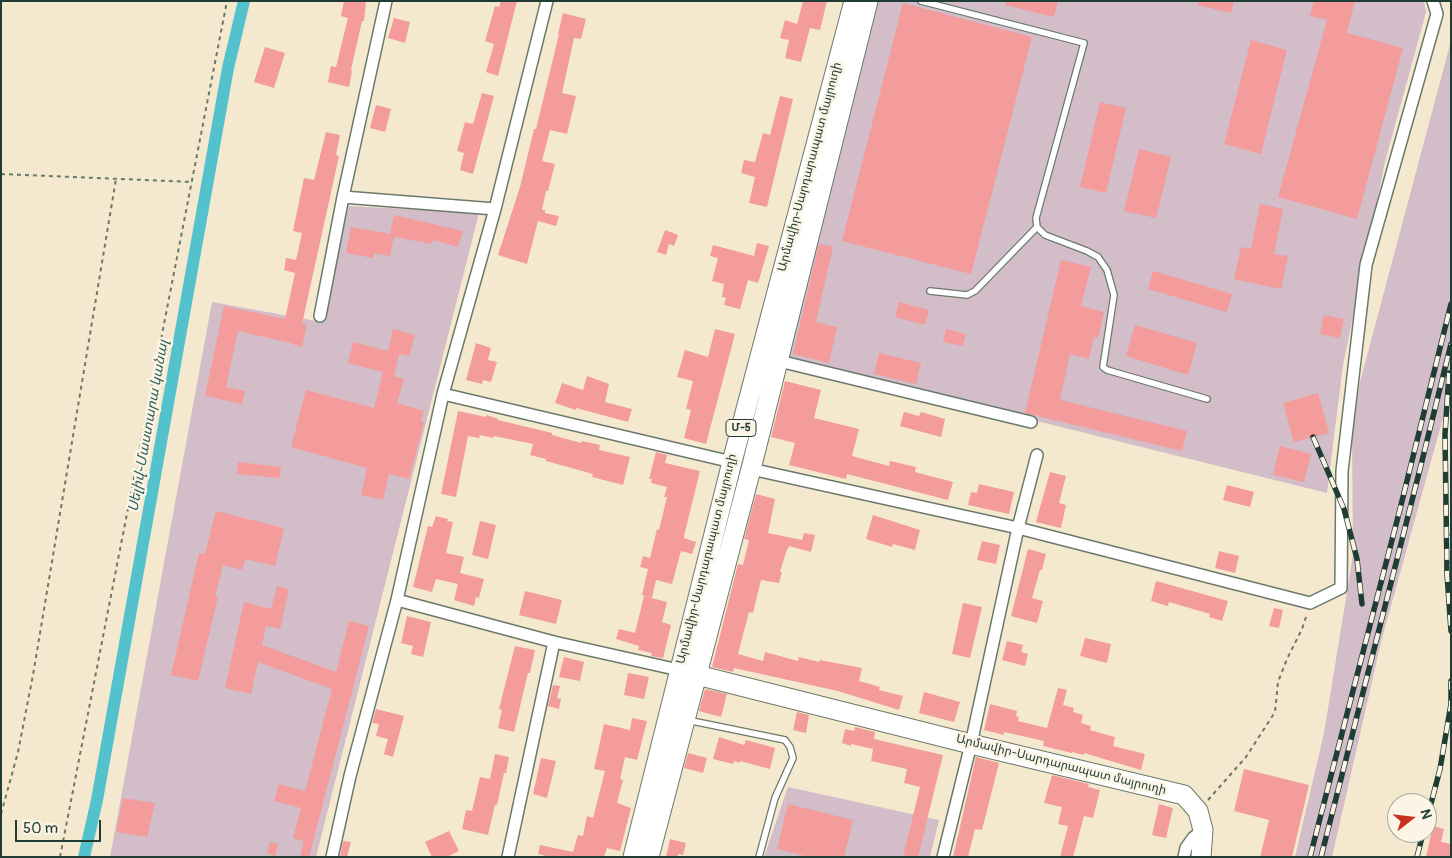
<!DOCTYPE html>
<meta charset="utf-8">
<style>
body{margin:0}
#map{position:relative;width:1452px;height:858px;overflow:hidden;background:#f4e9cf;font-family:Pangolin,sans-serif}
canvas{display:block}
.frame{position:absolute;inset:0;border:2px solid #1f3d34;pointer-events:none}
.north{position:absolute;left:1387px;top:793px;width:50px;height:50px;box-sizing:border-box;background:#fcf5e5;border:1px solid #a4ab9e;border-radius:50%;rotate:74deg;font-size:14px;font-weight:700;line-height:20px;text-align:center;color:#1f3d34}
.north::after{content:'';display:block;margin:auto;width:18px;height:22px;background:#c8321e;clip-path:polygon(50% 0,100% 100%,50% 72%,0 100%)}
.scale{position:absolute;left:15px;top:820px;width:86px;height:22px;box-sizing:border-box;border:2px solid #1f3d34;border-top:0;padding-left:6px;font-size:15px;line-height:18px;white-space:nowrap;color:#1f3d34;-webkit-text-stroke:4px #fcf5e5;paint-order:stroke}
</style>
<div id="map">
<canvas width="1452" height="858"></canvas>
<div class="frame"></div>
<div class="north">N</div>
<div class="scale">50 m</div>
</div>
<script>
const g = document.querySelector('canvas').getContext('2d');
g.lineJoin = 'round';
function paint(path, color) { g.fillStyle = color; g.fill(path, 'evenodd'); }
const shape = rows => new Path2D(rows.map(r => 'M' + r).join(''));
function stroke(path, color, width, dash) { g.strokeStyle = color; g.lineWidth = width; g.lineCap = dash ? 'butt' : 'round'; g.setLineDash(dash || []); g.stroke(path); }
function drawText(font, color, halo, rows, align = 'center') {
  g.font = font + ' Pangolin,"Noto Sans Armenian",sans-serif'; g.lineWidth = 5; g.setLineDash([]); g.textBaseline = 'middle'; g.strokeStyle = halo; g.fillStyle = color; for (const [text, x, y, turn = 0] of rows) {
    g.save(); g.translate(x, y); g.rotate((+turn || 0) * Math.PI / 180); g.textAlign = isNaN(turn) ? turn : align; if (halo) g.strokeText(text, 0, 0); g.fillText(text, 0, 0); g.restore();
  }
}
paint(shape([
 [876,1,1424,1,1426,12,1385,162,1343,365,1327,493,783,358],
 [1451,41,1451,389,1381,642,1332,857,1295,857,1324,733,1353,555,1352,433,1360,382],
 [348,206,479,213,316,857,110,857,212,302,322,322],
 [788,787,939,820,930,857,764,857]
]), '#d2bdc8');
stroke(shape([
 [84,857,97,800,228,68,244,1]
]), '#54c2cc', 12);
paint(shape([
 [344,1,366,1,364,21,362,21,351,70,352,71,349,87,328,82,331,66,336,67,348,18,341,16],
 [501,1,517,1,498,76,486,72,494,44,485,41,495,6,499,7],
 [803,1,827,1,820,30,810,28,801,62,785,58,789,40,780,38,785,20,797,24],
 [1006,1,1058,1,1054,17,1005,5],
 [1198,1,1234,1,1231,13,1198,5],
 [1314,1,1355,1,1347,33,1403,48,1357,219,1278,197,1327,20,1310,16],
 [903,3,1032,37,971,274,842,241],
 [563,13,586,19,581,39,574,38,562,93,576,96,567,134,550,130,542,161,555,164,548,191,546,191,542,210,545,210,545,213,559,216,556,226,538,221,527,264,498,255,520,187,534,129,536,129,559,34,558,34],
 [394,18,410,22,405,43,388,38],
 [1251,40,1287,50,1261,154,1224,144],
 [265,47,285,53,274,88,254,82],
 [482,93,494,96,473,174,460,170,464,153,457,151,465,122,473,124],
 [780,96,793,99,767,207,749,203,755,177,741,173,744,160,755,162,763,133,770,135],
 [1100,102,1126,108,1106,193,1080,187],
 [376,105,391,109,385,132,370,128],
 [326,132,340,135,336,155,339,156,302,324,307,325,302,347,294,345,294,344,238,331,226,387,245,391,242,404,205,396,224,306,285,319,295,273,284,270,286,258,296,260,302,233,293,231,304,178,314,180],
 [1139,149,1171,157,1156,218,1124,211],
 [1260,204,1283,209,1274,254,1288,256,1281,289,1234,279,1241,247,1251,249],
 [394,215,463,231,458,247,433,240,432,244,394,237,390,256,374,253,373,258,346,253,351,227,390,234],
 [665,230,678,235,674,246,669,244,666,255,657,252],
 [757,243,769,246,758,283,748,280,740,309,724,305,726,298,722,297,724,284,712,281,718,258,710,256,713,245,754,256],
 [819,244,833,247,816,322,837,327,829,363,793,354],
 [1061,260,1091,267,1081,306,1104,312,1098,338,1094,337,1089,359,1070,354,1060,400,1187,431,1182,451,1025,413],
 [1153,271,1232,294,1227,312,1148,289],
 [899,302,929,310,925,325,895,317],
 [1324,315,1344,319,1340,338,1320,334],
 [1135,325,1197,343,1188,375,1126,356],
 [393,329,415,335,409,356,399,354,394,376,404,379,397,403,424,411,421,421,424,422,409,479,389,474,383,500,361,495,367,468,291,447,306,390,374,408,383,372,348,363,353,342,388,351],
 [715,329,735,334,706,444,684,438,691,410,686,409,693,381,677,377,685,350,708,357],
 [946,329,966,334,963,346,943,342],
 [476,343,491,348,488,360,497,362,491,382,483,380,482,384,466,380],
 [879,353,921,363,916,384,874,374],
 [587,376,609,384,605,402,632,409,628,422,576,408,576,410,555,403,562,383,583,390],
 [785,381,821,390,814,418,859,429,852,456,889,466,890,461,916,467,915,472,953,482,948,500,847,474,846,479,789,465,795,443,771,437],
 [1318,393,1329,433,1294,442,1283,403],
 [458,411,486,417,487,415,498,419,498,420,552,433,552,435,581,443,582,441,600,445,599,450,630,457,623,485,592,477,593,474,546,461,546,459,530,455,533,444,494,436,493,438,480,435,479,438,468,436,456,497,441,494],
 [904,412,919,416,921,412,945,419,941,437,900,426],
 [1280,446,1311,454,1304,482,1273,475],
 [656,452,667,455,665,463,700,471,684,536,684,538,696,542,692,554,681,551,672,584,656,580,652,598,642,595,648,569,640,567,643,556,650,558,657,529,659,530,667,497,664,497,667,487,651,483,652,479,649,479],
 [238,462,281,467,280,478,237,474],
 [1050,472,1066,476,1059,503,1066,505,1061,528,1036,522],
 [979,484,1014,492,1009,514,968,505,971,492,977,493],
 [1227,485,1254,492,1250,507,1223,500],
 [756,494,775,499,768,533,802,540,804,533,815,535,811,552,789,546,788,549,787,549,780,572,782,572,779,583,761,580,753,613,749,612,738,654,763,661,765,652,798,661,799,657,819,662,820,660,862,668,859,681,880,687,879,690,903,696,899,710,838,691,734,668,733,672,712,667,738,564,743,565,749,540,744,539],
 [216,511,284,528,275,566,245,559,242,570,223,565,215,596,218,597,198,681,171,675,199,553,205,554],
 [873,515,920,530,915,550,893,544,892,547,866,539],
 [436,516,448,519,447,521,453,522,446,553,464,557,460,573,484,579,479,598,476,597,474,606,454,600,458,584,436,579,432,592,413,587,428,526,432,527],
 [480,521,496,525,488,559,472,555],
 [982,541,1000,545,996,564,977,560],
 [1028,549,1046,554,1042,570,1040,570,1032,598,1043,601,1037,623,1011,616],
 [1219,551,1239,556,1235,573,1215,568],
 [1156,581,1228,601,1222,621,1209,617,1210,614,1169,602,1168,606,1151,601],
 [277,586,289,589,280,629,266,626,262,645,336,672,349,621,369,626,309,857,300,857,304,841,293,838,301,808,274,801,279,784,305,791,332,689,258,662,251,694,225,688,244,602,271,609],
 [525,591,562,600,556,624,519,615],
 [644,596,667,602,662,622,671,625,663,658,651,656,652,653,638,650,639,646,616,639,619,629,635,633],
 [963,603,982,607,970,658,952,654],
 [1274,608,1283,610,1279,628,1269,626],
 [407,616,431,622,423,657,411,654,413,646,401,643],
 [1085,638,1111,644,1107,663,1080,656],
 [1007,641,1023,645,1021,652,1028,654,1025,666,1002,660],
 [515,646,535,650,530,673,528,673,514,732,498,728,502,710,499,709],
 [564,657,584,662,580,681,559,677],
 [628,673,649,677,644,699,624,695],
 [553,685,560,686,557,698,561,699,559,709,548,706],
 [1058,688,1067,690,1063,705,1074,708,1073,712,1083,715,1081,723,1091,726,1090,730,1115,737,1113,746,1145,754,1141,770,1084,753,1084,755,1072,752,1072,753,1043,746,1044,741,1004,732,1004,735,984,730,990,704,1017,711,1016,716,1019,717,1018,721,1047,728],
 [705,689,727,694,721,717,699,711],
 [924,692,960,702,954,722,919,713],
 [376,709,404,716,393,757,384,754,388,739,376,736,379,724,372,723],
 [797,712,809,715,806,733,793,730],
 [632,718,647,721,637,760,625,757,620,779,623,780,617,803,631,808,620,851,607,848,604,857,550,857,538,854,540,845,573,852,578,835,583,836,587,816,593,818,605,771,594,769,604,724,630,730],
 [855,727,875,732,874,739,943,755,918,857,903,857,920,787,904,783,907,769,871,761,873,749,851,744,851,746,842,743,845,729,854,731],
 [719,737,744,745,746,740,775,748,770,769,740,761,740,763,734,761,733,764,713,759],
 [688,753,707,758,703,773,684,768],
 [495,754,509,757,506,773,504,773,497,805,495,805,488,835,462,829,466,810,472,811,480,777,490,779],
 [976,757,999,763,982,830,975,829,968,857,953,857],
 [541,758,556,761,547,798,533,794],
 [1244,769,1309,785,1292,857,1260,857,1269,820,1234,811],
 [1052,775,1089,784,1088,787,1100,790,1093,818,1084,816,1073,857,1060,857,1068,826,1058,824,1062,807,1044,803],
 [123,798,155,803,147,837,116,832],
 [788,804,853,820,844,857,809,857,777,849],
 [1159,804,1173,808,1166,838,1152,835],
 [1433,826,1444,829,1441,842,1451,844,1451,857,1426,857],
 [449,831,459,851,447,857,432,857,425,842],
 [670,839,686,843,683,855,678,854,678,857,666,857],
 [343,841,351,842,347,857,340,857],
 [270,842,278,844,275,856,267,853]
]), '#f39c9b');
const service = shape([
 [921,1,1084,43,1036,218,1037,227,1045,235,1087,251,1098,257,1107,270,1114,295,1103,367,1107,370,1207,399],
 [930,291,967,295,975,291,1037,227],
 [1451,538,1451,559],
 [687,720,785,740,790,747,793,758,775,798,759,857]
]);
const minor = shape([
 [343,197,495,209],
 [320,316,343,197,386,1],
 [779,361,1031,422],
 [443,394,732,462],
 [751,469,1018,528,1310,603,1341,588,1342,471,1366,265,1437,14,1433,1],
 [397,600,554,642,679,670],
 [332,857,350,776,397,600,443,394,495,209,547,1],
 [508,857,554,642],
 [943,857,971,744,1018,528,1037,455],
 [1184,857,1186,848,1193,838,1203,830]
]);
const trunk = shape([
 [697,675,971,744,1184,795,1198,811,1203,830,1201,857],
 [633,857,732,462,854,1],
 [649,857,751,469,868,1]
]);
stroke(service, '#6a796a', 8);
stroke(minor, '#6a796a', 14);
stroke(trunk, '#6a796a', 21);
stroke(shape([
 [1,174,192,182],
 [1208,800,1246,757,1275,712,1278,682,1287,659,1302,629,1307,614],
 [1,814,18,752,33,675,116,179],
 [60,857,227,1]
]), '#6a796a', 2, [4, 4]);
stroke(service, '#fff', 5.5);
stroke(minor, '#fff', 11);
stroke(trunk, '#fff', 19);
const rail = shape([
 [1449,373,1445,434,1447,574,1451,631],
 [1313,437,1344,509,1357,559,1362,604],
 [1427,819,1440,769,1451,704,1451,681],
 [1310,857,1399,513,1451,304],
 [1321,857,1418,477,1451,344],
 [1417,857,1423,833]
]);
stroke(rail, '#1f3d34', 5.5);
stroke(rail, '#fcf5e5', 4, [11]);
for (const [x, y, w] of [
 [741,428,30]
]) { const box = new Path2D(); box.roundRect(x - w / 2, y - 8.5, w, 17, 4); g.fillStyle = '#fcf5e5'; g.fill(box); stroke(box, '#1f3d34', 1); }
drawText('bold 11px', '#1f3d34', null, [
 ["Մ-5",741,428]
]);
drawText('12px', '#1f3d34', '#fcf5e5', [
 ["Արմավիր-Սարդարապատ մայրուղի",810,167,-75],
 ["Արմավիր-Սարդարապատ մայրուղի",707,559,-76],
 ["Արմավիր-Սարդարապատ մայրուղի",1061,765,14]
]);
drawText('italic 14px', '#2c5e5a', '#fcf5e5', [
 ["Սելիվ֊Մաստարա կանալ",149,426,-80]
]);
</script>
